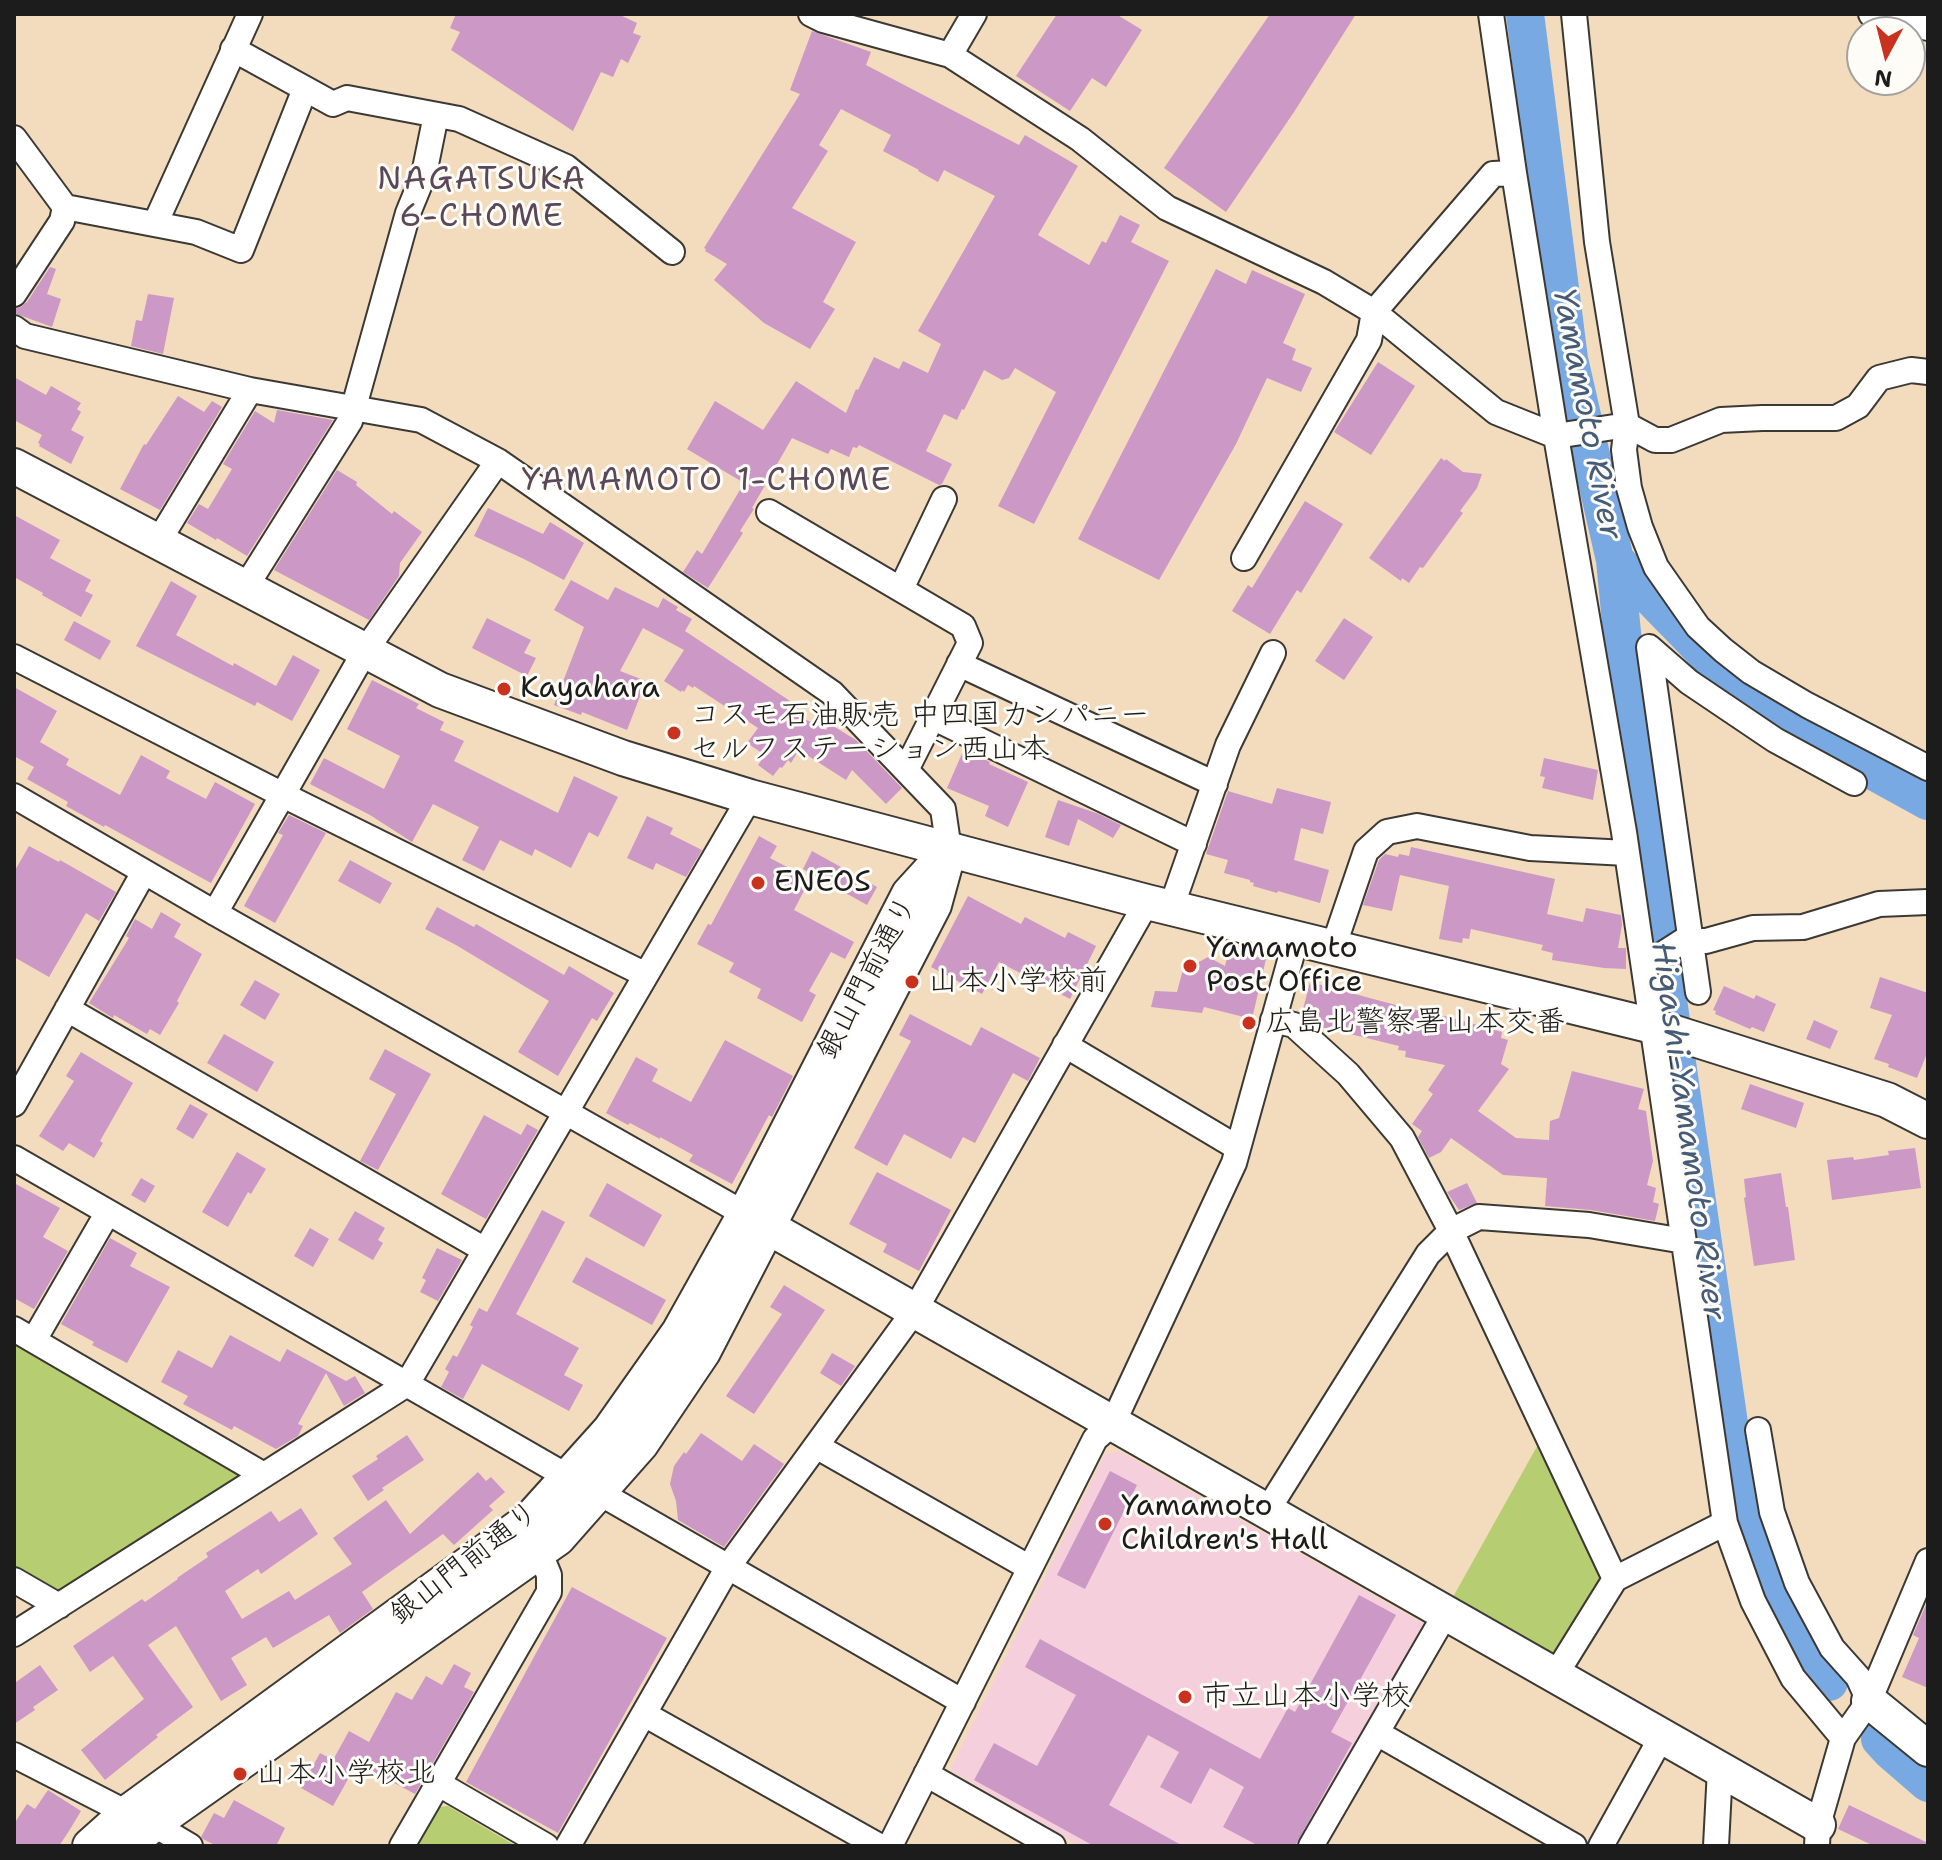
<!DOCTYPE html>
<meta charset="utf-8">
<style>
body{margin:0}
#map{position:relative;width:1942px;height:1860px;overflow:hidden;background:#f2dcbd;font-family:"Shantell Sans",sans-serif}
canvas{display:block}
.frame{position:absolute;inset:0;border:16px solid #1c1c1c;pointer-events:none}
.north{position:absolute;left:1846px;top:16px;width:80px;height:80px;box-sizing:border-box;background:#fdfcf7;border:2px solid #a3a29f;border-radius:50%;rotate:187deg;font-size:22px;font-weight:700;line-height:32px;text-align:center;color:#1c1c1c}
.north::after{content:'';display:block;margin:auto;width:28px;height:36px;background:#c8321e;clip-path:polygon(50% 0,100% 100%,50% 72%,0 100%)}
</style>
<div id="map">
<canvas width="1942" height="1860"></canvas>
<div class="frame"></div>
<div class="north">N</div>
</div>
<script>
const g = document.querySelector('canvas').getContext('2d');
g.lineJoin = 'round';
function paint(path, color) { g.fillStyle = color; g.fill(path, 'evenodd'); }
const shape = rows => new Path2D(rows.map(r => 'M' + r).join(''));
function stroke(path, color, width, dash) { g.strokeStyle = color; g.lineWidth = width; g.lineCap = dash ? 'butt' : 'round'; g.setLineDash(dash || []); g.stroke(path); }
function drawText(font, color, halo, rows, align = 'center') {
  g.font = font + ' "Shantell Sans","Klee One",sans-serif'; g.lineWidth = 6; g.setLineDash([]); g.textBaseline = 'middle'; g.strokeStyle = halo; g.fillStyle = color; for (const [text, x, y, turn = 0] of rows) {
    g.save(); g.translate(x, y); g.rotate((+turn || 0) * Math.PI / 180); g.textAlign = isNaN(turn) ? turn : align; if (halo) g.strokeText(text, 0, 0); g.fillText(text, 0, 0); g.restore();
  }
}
paint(shape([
 [1119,1451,1424,1624,1300,1846,1080,1846,950,1770,1105,1454]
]), '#f5cfdb');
paint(shape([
 [14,1342,239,1470,239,1481,62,1591,47,1588,14,1570],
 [1540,1441,1602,1580,1559,1652,1551,1654,1453,1597],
 [448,1806,516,1846,418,1846,440,1807]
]), '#b7cd72');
stroke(shape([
 [1525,14,1569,359,1615,560,1636,778,1740,1500,1787,1619,1815,1664,1829,1682],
 [1615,560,1759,708,1928,801],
 [1880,1739,1891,1751,1928,1783]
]), '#78a9e3', 38);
paint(shape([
 [456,14,618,14,637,23,633,33,641,36,628,63,621,59,613,77,601,72,573,131,451,50,460,32,450,28],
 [1057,14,1116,14,1142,30,1106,87,1092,78,1070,111,1016,76],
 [1270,14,1356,14,1294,112,1226,212,1164,168],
 [812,31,871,52,866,65,1019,145,1025,135,1078,166,1038,235,1089,265,1102,241,1106,243,1120,215,1140,225,1131,242,1169,261,1034,524,998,506,1056,392,1015,368,1009,378,1002,380,984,370,964,410,962,409,957,420,944,414,926,451,952,464,942,484,939,485,859,445,857,448,853,447,849,457,831,449,828,454,792,438,752,508,754,509,740,531,743,533,708,588,683,572,697,550,702,554,744,483,687,449,715,401,763,430,796,381,846,413,856,389,858,390,874,357,899,369,903,361,928,373,941,344,918,331,995,196,944,170,938,182,918,171,919,170,883,151,891,135,841,109,819,145,828,151,792,208,856,242,823,302,835,309,810,349,764,323,714,280,727,264,705,251,706,249,704,248,800,94,790,90],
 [50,267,56,269,47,294,61,299,52,327,14,313,14,309,21,307,27,302],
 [1216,269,1246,284,1252,270,1305,294,1283,343,1296,349,1292,360,1312,368,1301,392,1267,378,1236,444,1159,580,1078,539],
 [148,294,174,298,163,354,131,346,136,320,142,321],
 [1378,362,1415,386,1371,455,1334,432],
 [14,377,46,395,51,386,81,403,77,409,81,412,71,430,84,437,71,464,39,446,40,444,38,443,42,435,14,420],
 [178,396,204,412,212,401,222,407,160,510,120,489,144,444,146,445],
 [277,410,333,420,247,556,217,538,216,540,187,523,199,504,208,509,232,469,223,464,255,411,274,423],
 [1441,458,1445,461,1446,459,1463,472,1482,474,1477,488,1460,511,1463,513,1423,568,1420,567,1409,583,1402,578,1401,581,1369,558],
 [337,470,357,482,356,485,392,514,394,511,422,532,400,563,399,576,369,620,274,570],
 [1305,501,1343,524,1301,593,1297,590,1270,634,1232,611,1248,585,1252,588],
 [488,508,543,534,550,522,584,543,564,580,524,559,474,536],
 [14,515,60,540,50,558,91,580,85,591,93,595,81,617,42,595,43,593,14,577],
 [571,580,608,600,615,587,658,608,663,598,678,607,676,610,692,619,685,631,799,707,795,714,826,730,830,724,856,740,902,788,886,804,852,770,846,780,799,750,791,763,788,760,782,768,780,767,773,776,758,765,765,755,747,743,758,728,694,686,693,688,688,685,684,692,682,690,681,692,664,681,684,650,643,628,620,671,646,681,627,730,582,712,581,715,554,705,584,627,554,610],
 [171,581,197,596,176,635,233,666,234,663,276,686,293,655,320,670,292,721,257,702,255,706,136,646],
 [487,618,531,640,524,653,536,658,527,676,472,648],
 [1344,618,1373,637,1344,680,1315,661],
 [74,621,111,641,100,660,64,640],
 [372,680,419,704,416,708,444,722,440,730,464,741,454,761,558,813,574,776,618,797,598,837,589,832,571,868,535,849,532,856,500,840,484,871,462,860,479,827,433,804,412,842,370,815,310,784,324,758,384,789,400,756,347,729],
 [14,687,57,711,40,742,69,759,66,765,120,795,141,755,170,771,166,778,206,799,215,782,255,804,211,883,105,825,104,827,66,806,68,802,27,779,34,767,14,756],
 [964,749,990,762,989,764,1028,782,1008,827,985,816,989,806,947,788],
 [1544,758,1598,770,1593,800,1542,788,1545,777,1540,776],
 [1277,788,1331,802,1323,834,1301,828,1294,860,1329,870,1320,903,1278,891,1277,893,1253,886,1254,883,1250,882,1250,880,1224,873,1228,860,1206,854,1228,791,1272,804],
 [1058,800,1099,814,1121,825,1113,838,1078,819,1069,846,1045,837],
 [289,815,326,833,275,923,244,906,283,835,278,833],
 [647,816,673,828,670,834,702,850,686,877,656,863,653,870,627,858],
 [759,836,777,846,770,858,810,879,794,910,854,942,845,959,831,952,809,991,816,995,802,1022,757,998,761,989,729,972,734,963,697,944,708,924,711,925],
 [29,846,59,862,60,860,116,892,99,921,86,913,49,977,14,957,14,872],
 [1411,847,1555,879,1547,914,1583,922,1586,908,1621,915,1622,925,1618,948,1626,948,1626,969,1604,968,1552,960,1553,953,1541,950,1543,945,1471,929,1469,939,1463,938,1462,943,1439,939,1449,886,1400,875,1392,911,1363,905,1379,860,1385,854,1398,857,1399,854,1409,856],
 [812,851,877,887,867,905,803,869],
 [350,860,392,883,380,904,338,881],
 [968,896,1021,924,1025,917,1065,938,1068,932,1096,946,1070,999,999,962,982,994,931,967],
 [437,907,474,927,476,924,564,975,569,966,614,993,597,1021,592,1018,558,1076,518,1052,549,1001,456,945,425,929],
 [161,912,181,924,174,937,202,954,177,1001,179,1003,160,1035,150,1029,147,1034,114,1015,113,1018,89,1003,129,938,126,936,135,919,152,929],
 [1229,950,1266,959,1252,1019,1204,1007,1202,1013,1151,1007,1155,991,1177,992,1186,958,1199,962,1208,957,1225,966],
 [1880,977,1928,993,1928,1051,1917,1078,1888,1067,1889,1064,1874,1059,1892,1015,1870,1008],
 [255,980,280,994,265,1020,240,1005],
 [1310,982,1407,1008,1449,1017,1502,1032,1501,1038,1508,1040,1501,1064,1509,1069,1478,1111,1516,1138,1549,1140,1550,1121,1559,1118,1572,1071,1644,1089,1638,1109,1646,1111,1653,1161,1647,1185,1656,1188,1653,1202,1659,1204,1655,1221,1591,1210,1545,1206,1547,1178,1503,1175,1451,1138,1441,1152,1429,1158,1418,1137,1422,1131,1412,1124,1433,1094,1428,1090,1445,1065,1405,1057,1406,1051,1398,1050,1399,1046,1326,1028,1319,1028,1302,1013],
 [1724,986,1754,999,1756,995,1776,1004,1764,1032,1752,1027,1750,1029,1715,1014,1716,1011,1713,1010],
 [910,1014,971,1046,981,1027,1040,1058,1028,1081,1013,1073,975,1143,963,1137,951,1159,904,1134,887,1166,854,1148,911,1041,899,1035],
 [1814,1020,1838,1031,1830,1049,1806,1039],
 [224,1034,274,1062,257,1092,207,1063],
 [725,1040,793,1076,772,1117,769,1115,732,1184,689,1161,693,1155,660,1137,660,1139,630,1123,628,1125,606,1113,636,1057,658,1069,652,1081,691,1102],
 [385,1049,431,1074,378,1170,360,1161,396,1094,369,1079],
 [81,1052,133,1083,100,1141,103,1143,94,1158,69,1143,63,1151,39,1136,74,1081,66,1076],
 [1750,1084,1804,1103,1796,1128,1741,1109],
 [190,1104,208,1114,193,1139,176,1129],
 [484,1115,521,1135,527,1124,538,1130,486,1219,441,1194],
 [1915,1148,1921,1188,1832,1200,1827,1160,1853,1157,1854,1160,1889,1155,1888,1151],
 [237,1152,266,1169,251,1194,248,1192,228,1227,202,1212],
 [877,1172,951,1210,919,1271,883,1252,887,1244,849,1224],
 [1781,1173,1786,1207,1788,1207,1795,1260,1754,1266,1744,1198,1746,1197,1744,1179],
 [141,1178,155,1186,145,1203,131,1195],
 [14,1183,60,1208,43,1237,68,1251,34,1309,14,1298],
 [607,1183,662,1215,644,1247,589,1216],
 [1467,1183,1477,1203,1459,1210,1447,1192],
 [542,1210,565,1222,516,1314,579,1348,564,1375,583,1385,569,1411,482,1364,463,1399,441,1387,449,1372,445,1369,453,1355,457,1357,473,1327,470,1325,479,1308,487,1312],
 [355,1211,385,1228,378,1240,383,1243,373,1260,338,1240],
 [310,1228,329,1239,313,1267,294,1256],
 [110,1238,137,1253,130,1266,170,1287,127,1363,92,1345,94,1342,61,1324],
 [437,1248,462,1260,438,1301,420,1292,426,1280,422,1278],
 [586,1257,666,1300,652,1325,572,1282],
 [784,1285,825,1310,754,1414,726,1396,782,1314,770,1307],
 [230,1335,280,1362,287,1349,346,1381,355,1376,365,1393,344,1406,326,1373,298,1424,303,1426,298,1436,276,1449,234,1426,232,1430,183,1404,188,1396,161,1382,178,1350,212,1368],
 [832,1353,855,1366,841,1386,820,1373],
 [701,1433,742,1461,754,1444,784,1464,724,1547,678,1520,676,1501,670,1484,674,1466,684,1452,686,1454],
 [407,1435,424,1460,382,1488,384,1490,368,1501,352,1476,378,1459,376,1456],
 [1110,1471,1137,1485,1085,1589,1057,1575],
 [478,1472,486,1481,491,1477,505,1492,489,1506,493,1510,454,1545,443,1534,362,1592,373,1609,340,1633,329,1615,273,1648,266,1637,231,1658,247,1685,221,1701,176,1626,148,1645,193,1707,156,1735,158,1737,105,1780,81,1750,144,1699,113,1656,90,1672,73,1646,142,1599,145,1602,178,1579,177,1578,208,1557,206,1553,271,1511,279,1522,301,1508,318,1534,261,1574,258,1569,225,1591,242,1619,289,1591,295,1600,352,1564,333,1538,386,1500,410,1534],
 [572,1587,667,1638,558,1833,466,1782],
 [1359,1595,1396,1615,1331,1732,1352,1743,1295,1846,1259,1846,1223,1827,1244,1787,1210,1768,1191,1804,1160,1787,1179,1752,1148,1735,1109,1805,1183,1846,1094,1846,974,1780,994,1743,1037,1766,1076,1695,1025,1667,1040,1639,1260,1759,1288,1708,1295,1712],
 [1928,1600,1928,1688,1902,1677,1919,1638,1913,1635],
 [454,1664,471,1673,464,1687,474,1692,415,1794,357,1763,333,1806,301,1788,320,1753,333,1760,349,1731,369,1742,396,1692,412,1700,426,1676,442,1685],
 [40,1665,58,1690,33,1707,35,1710,14,1724,14,1679,16,1682],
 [48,1790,81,1811,69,1831,59,1846,14,1846,14,1824,27,1804,35,1809],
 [234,1800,285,1828,276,1846,217,1846,203,1839,201,1837,214,1813,224,1818],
 [1849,1805,1928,1843,1928,1846,1874,1846,1838,1829]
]), '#cc98c6');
const street = shape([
 [811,14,823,20,950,55,1080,139,1167,208,1324,282,1374,312,1496,412,1556,436,1627,425,1655,440,1671,440,1721,420,1762,418,1836,418,1858,406,1879,378,1911,370,1928,372],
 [1491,14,1514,173,1556,436,1624,832,1725,1523,1753,1601,1793,1678,1843,1738],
 [1574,14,1597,242,1627,425,1624,450,1629,488,1640,527,1656,567,1698,627,1723,650,1751,672,1807,705,1928,768],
 [1871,14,1928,28],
 [233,49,333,104,347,98,459,119,566,167,672,252],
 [950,55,974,14],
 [14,138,65,207,196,232,241,250,305,89],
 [155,224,250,14],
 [14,294,62,221,65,207],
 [14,328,25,336,250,390,421,420,498,461,832,693,943,809,949,850],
 [769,512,963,626,970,643,906,770],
 [158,542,250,390],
 [1244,558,1369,340,1374,312,1493,174,1514,173],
 [245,588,350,421,408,213,424,174,436,115],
 [901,589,944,499],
 [14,657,283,795,646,975],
 [959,664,1215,784],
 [932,717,1194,844],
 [14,796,215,913,759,1222],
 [1171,908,1228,745,1273,653],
 [215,913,365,651,498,461],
 [1333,948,1366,851,1387,832,1417,826,1530,848,1627,853],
 [1644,966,1683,941,1706,941,1753,928,1803,927,1879,904,1928,902],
 [1698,992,1649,647,1689,682,1775,740,1854,783],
 [67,1009,485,1250],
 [1273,1020,1294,1025,1348,1074,1402,1138,1451,1231,1615,1579],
 [1065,1045,1238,1148],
 [14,1104,144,872],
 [14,1158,568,1477],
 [14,1329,264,1475],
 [34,1340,108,1212],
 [1758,1430,1772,1512,1797,1583,1832,1648,1858,1677,1869,1701],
 [816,1446,1030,1568],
 [598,1492,963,1702],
 [1267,1511,1428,1254,1451,1231,1479,1217,1589,1225,1684,1241],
 [14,1580,59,1606],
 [14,1634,407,1384,750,797],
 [1556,1674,1615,1579,1725,1523],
 [644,1714,879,1846],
 [1377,1733,1574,1846],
 [14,1755,127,1813,153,1824,190,1846],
 [926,1774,1053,1846],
 [439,1784,546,1846],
 [402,1846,549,1592,549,1575,539,1551],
 [568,1846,728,1567,915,1310,1147,902],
 [890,1846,1095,1439,1113,1423,1234,1163,1296,939],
 [1311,1846,1446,1613],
 [1601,1846,1662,1736],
 [1716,1846,1720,1769],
 [1817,1846,1818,1825,1843,1738,1869,1701,1928,1561]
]);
const secondary = shape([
 [14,466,440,690,623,758,750,797,1147,902,1653,1026,1887,1100,1928,1121],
 [768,1227,1818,1825],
 [1869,1701,1928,1749],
 [90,1846,127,1813,530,1519,610,1430,679,1332,745,1214,909,894,949,850],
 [128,1846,153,1824,558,1538,641,1444,703,1352,934,905,948,854]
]);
stroke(street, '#3c3934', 28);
stroke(secondary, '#3c3934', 38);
stroke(street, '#fff', 24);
stroke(secondary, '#fff', 34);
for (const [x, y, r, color] of [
 [504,689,8,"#c8321e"],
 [674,733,8,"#c8321e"],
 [758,883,8,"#c8321e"],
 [1190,966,8,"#c8321e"],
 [912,982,8,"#c8321e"],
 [1249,1023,8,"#c8321e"],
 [1105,1524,8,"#c8321e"],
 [1185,1697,8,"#c8321e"],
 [240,1774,8,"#c8321e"]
]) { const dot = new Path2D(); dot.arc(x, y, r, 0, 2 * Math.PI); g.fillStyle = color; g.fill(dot); stroke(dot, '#fdfcf7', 3); }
drawText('30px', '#1c1c1c', '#fdfcf7', [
 ["Kayahara",520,689],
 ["コスモ石油販売 中四国カンパニー",690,716],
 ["セルフステーション西山本",690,750],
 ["ENEOS",774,883],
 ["Yamamoto",1206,949],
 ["Post Office",1206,983],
 ["山本小学校前",928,982],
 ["広島北警察署山本交番",1265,1023],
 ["Yamamoto",1121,1507],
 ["Children's Hall",1121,1541],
 ["市立山本小学校",1201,1697],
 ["山本小学校北",256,1774]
], 'left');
drawText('30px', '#1c1c1c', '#fdfcf7', [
 ["銀山門前通り",868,978,-62],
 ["銀山門前通り",465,1564,-38]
]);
g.letterSpacing = '2px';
drawText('32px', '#5a4758', '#fdfcf7', [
 ["NAGATSUKA",482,181],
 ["6-CHOME",482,218],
 ["YAMAMOTO 1-CHOME",707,482]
]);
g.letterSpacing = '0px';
drawText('italic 32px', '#455b76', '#fdfcf7', [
 ["Yamamoto River",1586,414,79],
 ["Higashi-Yamamoto River",1687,1131,82]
]);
</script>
